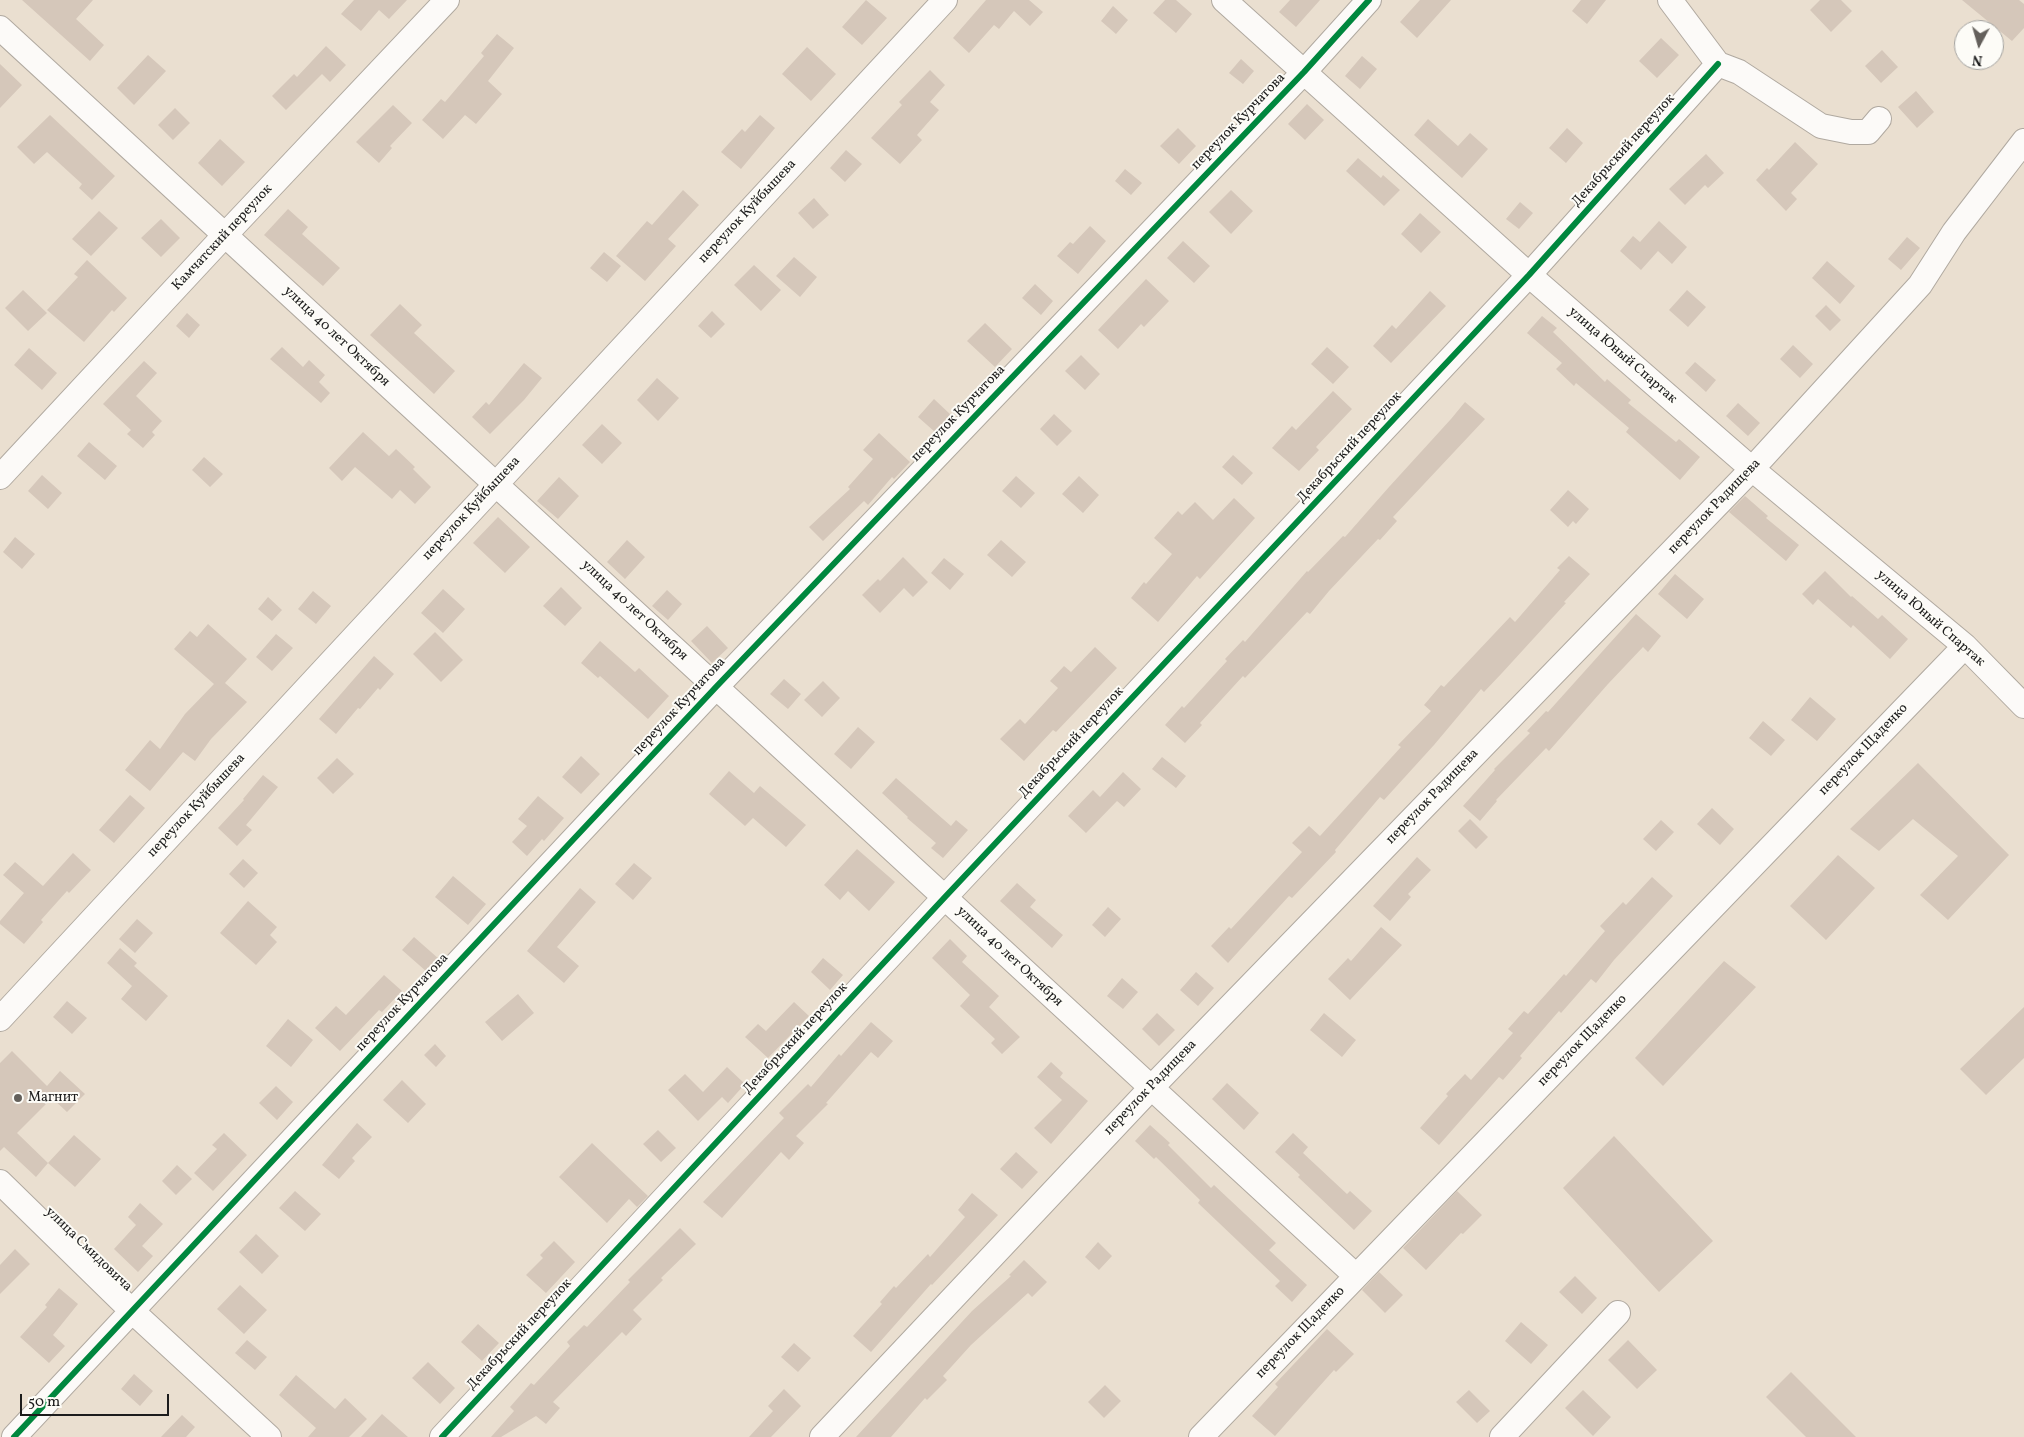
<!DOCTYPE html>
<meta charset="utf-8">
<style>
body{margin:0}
#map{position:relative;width:2024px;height:1437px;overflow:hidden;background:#eadfd0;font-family:Vollkorn,serif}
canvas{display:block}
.north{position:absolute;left:1954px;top:20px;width:50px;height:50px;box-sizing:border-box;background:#fdfcf7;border:1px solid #a3a29f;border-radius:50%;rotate:186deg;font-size:14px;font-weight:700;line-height:20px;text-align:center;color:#1c1c1c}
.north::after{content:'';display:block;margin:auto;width:18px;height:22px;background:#64605b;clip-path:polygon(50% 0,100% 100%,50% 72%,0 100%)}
.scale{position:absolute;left:20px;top:1394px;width:149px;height:22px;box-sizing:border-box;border:2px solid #1c1c1c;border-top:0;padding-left:6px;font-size:15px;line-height:18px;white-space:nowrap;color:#1c1c1c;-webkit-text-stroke:4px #fdfcf7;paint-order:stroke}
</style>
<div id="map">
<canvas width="2024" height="1437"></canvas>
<div class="north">N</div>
<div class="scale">50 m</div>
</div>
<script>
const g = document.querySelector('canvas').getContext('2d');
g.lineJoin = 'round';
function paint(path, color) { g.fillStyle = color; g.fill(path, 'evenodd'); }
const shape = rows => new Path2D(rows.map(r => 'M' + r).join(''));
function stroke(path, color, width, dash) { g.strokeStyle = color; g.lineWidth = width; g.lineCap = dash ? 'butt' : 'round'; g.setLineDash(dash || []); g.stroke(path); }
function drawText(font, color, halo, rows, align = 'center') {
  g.font = font + ' Vollkorn,serif'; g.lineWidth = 4; g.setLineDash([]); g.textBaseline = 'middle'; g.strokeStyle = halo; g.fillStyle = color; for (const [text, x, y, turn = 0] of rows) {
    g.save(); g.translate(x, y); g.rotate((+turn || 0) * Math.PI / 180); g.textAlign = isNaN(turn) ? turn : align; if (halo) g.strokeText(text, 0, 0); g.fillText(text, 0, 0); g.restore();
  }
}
paint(shape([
 [22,0,93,0,76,19,104,45,90,61],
 [354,0,407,0,389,19,379,10,361,31,341,14],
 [866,0,887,18,862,45,842,27],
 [986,0,1029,0,1043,12,1030,26,1014,11,999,29,994,25,969,53,953,38],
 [1165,0,1176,0,1192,14,1176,33,1153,13],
 [1290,0,1320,0,1296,27,1279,12],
 [1420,0,1451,0,1417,38,1400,22],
 [1581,0,1606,0,1587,24,1572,11],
 [1820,0,1841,0,1852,11,1831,32,1810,10],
 [1962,0,2019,0,2024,4,2024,28,2012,41],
 [1113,6,1128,20,1116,34,1101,21],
 [497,34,514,48,488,81,502,94,476,124,465,115,443,139,422,120,441,99,445,102,484,56,481,53],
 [1661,38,1679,55,1657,78,1639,61],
 [326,46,346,65,330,82,322,74,286,110,272,96,294,74,297,77],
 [807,47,836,74,811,101,782,74],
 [1882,50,1898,67,1881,83,1865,66],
 [148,55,166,71,134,105,117,88],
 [1362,56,1377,69,1360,89,1345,76],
 [1241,59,1254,71,1243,84,1229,73],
 [0,64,22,85,0,108],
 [930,70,945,85,930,102,939,110,917,135,922,140,900,164,871,138,902,105,899,102],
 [1916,91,1934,112,1917,128,1898,107],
 [1307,104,1324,120,1305,140,1288,124],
 [393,105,412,123,390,146,392,148,379,163,356,142],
 [175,108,190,123,173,140,158,125],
 [50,115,115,176,92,200,79,188,82,184,47,152,34,164,17,147],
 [760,115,775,128,741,169,721,152,742,129,745,132],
 [1428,119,1458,146,1470,133,1488,149,1462,178,1414,135],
 [1178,128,1196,146,1179,164,1160,146],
 [1567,128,1583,143,1566,163,1549,148],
 [220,139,245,162,222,186,198,163],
 [1795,142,1818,164,1791,193,1797,199,1786,211,1756,180,1767,168,1769,170],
 [846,150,862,164,845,182,830,168],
 [1706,154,1724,173,1708,188,1705,185,1685,205,1669,189],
 [1358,158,1381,178,1383,175,1400,190,1384,206,1346,171],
 [1125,169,1142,183,1131,195,1115,181],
 [683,190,699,205,668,239,676,246,645,281,616,256,647,221,652,225],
 [1231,190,1253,211,1231,234,1209,212],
 [814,198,829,215,813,229,798,213],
 [1520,202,1533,213,1519,229,1506,219],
 [288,209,308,227,302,234,340,268,323,286,264,235],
 [99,211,118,228,91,256,72,239],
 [1420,213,1441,232,1421,253,1401,234],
 [161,219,180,238,161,257,141,238],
 [1659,221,1687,247,1672,264,1658,251,1641,270,1620,251,1633,236,1640,242],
 [1090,226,1106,241,1078,274,1057,256,1070,242,1073,244],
 [1907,237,1920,248,1901,270,1888,259],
 [1183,241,1210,266,1194,283,1167,258],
 [604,252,621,266,607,282,590,268],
 [794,257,817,277,800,297,776,276],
 [87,260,127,298,114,312,112,310,84,342,47,310,78,277,74,274],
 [1827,261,1855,286,1840,304,1812,278],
 [754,265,781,290,761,311,734,285],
 [1146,279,1169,301,1144,327,1141,324,1118,349,1098,330],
 [1035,284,1053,301,1041,315,1022,298],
 [23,290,47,313,28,331,5,308],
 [1687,290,1706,307,1688,327,1669,310],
 [1430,291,1446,306,1391,363,1373,346,1392,325,1396,329],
 [400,304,422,325,414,333,455,371,434,394,370,335],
 [1826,305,1841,320,1830,331,1815,316],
 [712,311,725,324,711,338,698,326],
 [187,313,200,325,189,338,176,326],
 [1542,316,1557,328,1553,332,1605,382,1607,379,1631,400,1628,403,1676,442,1679,439,1700,457,1680,480,1626,432,1629,428,1576,383,1574,386,1556,369,1562,363,1527,333],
 [985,323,1012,349,995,367,967,341],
 [1793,345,1813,364,1800,378,1780,359],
 [282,347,303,367,309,360,325,375,319,382,330,393,321,403,270,359],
 [1327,347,1349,367,1333,384,1311,364],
 [29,348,57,373,42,390,14,365],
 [1081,355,1100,374,1085,390,1065,371],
 [144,361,157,373,136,396,162,421,152,432,155,435,143,448,127,434,131,430,103,404],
 [1695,362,1716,380,1706,392,1685,373],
 [524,363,542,378,524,400,490,434,472,417,486,402,489,405],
 [657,378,679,398,658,421,637,400],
 [1333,391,1352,409,1316,447,1319,450,1299,471,1272,448,1292,426,1296,430],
 [934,399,951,415,935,432,918,417],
 [1465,402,1485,419,1393,517,1397,521,1380,540,1378,539,1329,591,1310,614,1307,612,1245,678,1243,676,1200,723,1202,725,1185,743,1165,725,1182,706,1184,708,1227,661,1225,659,1243,640,1245,642,1307,571,1308,572,1343,536,1345,537,1389,487,1451,419],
 [1738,403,1760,423,1748,436,1726,416],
 [1054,414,1072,431,1057,446,1040,429],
 [602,424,622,443,602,464,582,445],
 [363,432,389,456,396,449,415,467,413,469,431,487,415,504,400,490,392,499,355,467,342,481,329,468],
 [879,433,910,462,894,479,892,477,868,505,864,501,823,541,809,527,850,489,848,487,873,459,863,450],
 [89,442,117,466,105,480,77,456],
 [1233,455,1253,473,1242,485,1222,467],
 [204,457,223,474,210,487,192,470],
 [42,475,62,493,48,509,28,491],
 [1016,476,1035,493,1021,508,1002,491],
 [1079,476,1099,495,1083,513,1062,494],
 [559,477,579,496,558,519,537,501],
 [1568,490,1589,509,1576,524,1573,521,1568,527,1550,510],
 [1745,496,1768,516,1766,518,1799,545,1786,561,1729,512],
 [1234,498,1255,518,1200,579,1197,576,1158,622,1131,598,1144,582,1146,584,1172,554,1154,538,1178,511,1182,515,1195,502,1213,520],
 [498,517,530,547,505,573,473,543],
 [15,537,35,554,22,569,3,552],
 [627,540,645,557,625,579,607,562],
 [1001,540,1026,562,1012,577,987,555],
 [1569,556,1590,574,1564,602,1566,603,1502,673,1484,692,1481,689,1434,745,1384,800,1380,797,1335,850,1336,852,1292,898,1289,896,1228,963,1211,946,1229,927,1231,929,1302,852,1292,843,1309,826,1320,836,1401,747,1398,745,1431,711,1424,705,1441,685,1444,687,1510,617,1515,622,1560,570,1557,568],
 [903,557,928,582,913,597,904,588,880,613,862,595,878,579,880,581],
 [944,558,964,574,950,590,931,573],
 [1825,571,1851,597,1852,596,1878,619,1882,615,1908,639,1890,659,1853,625,1851,628,1818,599,1813,605,1802,594],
 [1675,574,1704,599,1687,619,1658,594],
 [561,587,582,608,565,626,543,606],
 [443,589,465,609,443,633,421,613],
 [667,590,682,604,668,620,652,606],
 [313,591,331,606,316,624,298,609],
 [268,597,282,610,272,621,258,609],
 [1636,614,1661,636,1648,652,1643,647,1608,684,1549,751,1546,748,1496,800,1497,801,1480,821,1463,806,1495,770,1494,769,1530,733,1527,731,1546,711,1548,712],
 [208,624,247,659,225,683,247,702,211,739,195,761,183,752,150,791,125,770,150,740,160,749,185,714,214,684,174,649,190,631,197,637],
 [707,626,728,648,712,663,691,641],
 [435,632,463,660,441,682,413,654],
 [276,634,293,648,272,671,256,657],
 [600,641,635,672,639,668,669,696,648,719,600,676,598,678,581,663],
 [1095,647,1117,668,1056,732,1053,730,1024,761,1000,739,1020,719,1025,724,1058,688,1050,681,1064,666,1071,672],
 [374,656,394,674,380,690,378,688,360,709,358,708,336,734,319,719],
 [784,679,801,694,788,709,770,694],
 [823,681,840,698,822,717,804,700],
 [1810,697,1836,719,1817,741,1791,720],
 [1763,721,1785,740,1771,756,1749,738],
 [858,727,875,742,851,769,834,754],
 [581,756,600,774,581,794,562,777],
 [1162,757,1186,776,1176,788,1152,769],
 [337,758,354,774,333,794,317,778],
 [1918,763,2009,855,1948,920,1920,895,1958,856,1913,819,1879,851,1850,829],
 [729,771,754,793,760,786,806,825,786,847,753,818,745,826,709,794],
 [1123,772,1141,789,1124,807,1117,801,1086,833,1068,816,1093,790,1100,797],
 [263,775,278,787,246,825,252,830,237,846,218,828,244,800,243,799],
 [896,778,951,826,956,820,968,830,943,858,931,848,936,843,907,818,908,817,882,793],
 [130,795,145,808,114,843,99,830],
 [538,796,564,818,544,841,542,839,527,856,512,842,527,826,518,819],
 [1712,808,1734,829,1720,845,1697,824],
 [1470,819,1488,837,1476,849,1458,831],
 [1661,820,1674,832,1656,851,1643,839],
 [857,849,895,882,869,911,848,891,840,900,824,885],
 [73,853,91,870,69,893,67,891,41,920,43,922,24,944,0,924,0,921,24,893,3,875,15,862,43,886],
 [1838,855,1875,888,1826,940,1790,906],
 [1417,857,1431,870,1408,894,1411,897,1390,921,1373,906],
 [243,859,258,873,244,888,229,874],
 [634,863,652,878,633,900,615,884],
 [453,876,486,904,468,925,435,897],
 [1652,877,1673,896,1614,960,1596,983,1591,979,1561,1013,1559,1011,1520,1056,1522,1058,1503,1080,1499,1077,1439,1145,1420,1128,1448,1096,1446,1094,1465,1074,1471,1080,1513,1033,1508,1029,1524,1011,1528,1014,1564,974,1566,976,1605,931,1600,926,1623,902,1626,905],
 [1017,883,1036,900,1030,907,1063,935,1052,948,1000,901],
 [580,888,596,902,557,947,579,966,564,983,527,951],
 [248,901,277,927,270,935,277,942,256,965,220,933],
 [1108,907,1121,919,1105,937,1092,925],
 [137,919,153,933,135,953,119,939],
 [1381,927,1402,945,1350,1000,1328,979,1348,958,1351,961],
 [414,937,439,959,427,972,402,950],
 [950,939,967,956,962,962,999,996,989,1007,1020,1037,1002,1054,991,1043,995,1039,960,1006,970,995,932,958],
 [120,948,137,963,134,966,168,996,146,1021,121,999,132,986,107,963],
 [823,958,843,975,830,990,811,972],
 [1724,961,1756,987,1663,1086,1635,1058],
 [1196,972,1214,988,1198,1006,1180,990],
 [384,975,402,991,382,1012,379,1010,340,1051,315,1028,336,1006,346,1015],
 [1122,978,1138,992,1123,1009,1107,996],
 [518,994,534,1013,502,1041,485,1022],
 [67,1001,87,1018,72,1034,53,1017],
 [794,1002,809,1016,768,1058,745,1037,758,1024,766,1031],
 [2024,1007,2024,1058,1986,1095,1960,1069],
 [1157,1013,1175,1030,1159,1046,1142,1029],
 [1324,1013,1356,1040,1342,1057,1310,1030],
 [288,1019,313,1040,291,1067,266,1046],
 [871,1022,893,1041,878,1058,871,1052,826,1103,828,1104,796,1136,804,1143,789,1160,781,1152,722,1218,703,1202,784,1118,779,1113,808,1084,811,1087,839,1054,841,1056],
 [435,1044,446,1056,436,1067,424,1055],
 [12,1051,47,1086,60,1071,85,1094,67,1112,52,1098,17,1133,48,1163,36,1177,4,1147,0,1151,0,1063],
 [1051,1062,1063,1073,1060,1077,1088,1101,1051,1144,1034,1128,1062,1100,1037,1077],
 [727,1067,745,1084,728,1103,722,1097,698,1121,668,1090,685,1074,703,1092],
 [402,1080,426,1104,408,1123,383,1100],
 [1227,1083,1259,1113,1244,1130,1212,1099],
 [276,1086,293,1102,277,1120,259,1103],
 [357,1123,372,1137,352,1158,355,1161,339,1179,322,1165],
 [1150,1125,1170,1143,1168,1145,1211,1188,1214,1185,1276,1243,1269,1250,1307,1285,1292,1302,1275,1286,1280,1281,1198,1203,1200,1200,1156,1157,1154,1159,1135,1141],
 [658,1130,676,1148,661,1162,643,1144],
 [224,1133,247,1155,213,1191,194,1173,217,1149,212,1145],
 [1293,1133,1308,1147,1303,1153,1347,1194,1350,1191,1372,1211,1354,1230,1298,1177,1300,1175,1275,1152],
 [74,1135,101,1159,75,1187,48,1163],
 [1614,1136,1713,1241,1659,1292,1563,1188],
 [592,1143,648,1196,637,1207,629,1199,607,1223,559,1177],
 [1016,1152,1038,1172,1022,1189,1000,1169],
 [177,1165,192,1179,176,1195,162,1181],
 [295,1191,321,1214,305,1231,279,1208],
 [1457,1191,1482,1215,1463,1234,1461,1233,1426,1270,1403,1248],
 [972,1193,998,1215,932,1285,931,1284,871,1352,853,1336,882,1304,880,1302,894,1286,896,1288,928,1254,930,1257,965,1217,958,1210],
 [140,1203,163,1224,142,1246,153,1256,138,1272,114,1249,136,1225,128,1217],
 [680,1228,696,1244,661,1278,663,1280,633,1310,642,1319,626,1336,622,1332,553,1402,560,1408,546,1424,536,1416,501,1437,491,1437,514,1411,510,1407,531,1383,534,1385,570,1346,567,1342,584,1325,587,1327,630,1282,628,1280],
 [256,1234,279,1256,262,1274,239,1252],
 [554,1241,575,1262,546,1293,526,1275,543,1258,540,1255],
 [1098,1242,1112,1256,1099,1270,1085,1257],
 [15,1249,30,1264,0,1294,0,1265],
 [1024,1260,1047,1282,1032,1297,1028,1293,971,1345,943,1376,947,1380,927,1400,925,1398,891,1437,856,1437,972,1311,1011,1276,1009,1275],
 [1379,1272,1403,1295,1385,1313,1362,1290],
 [1575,1276,1597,1298,1582,1314,1559,1292],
 [240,1285,267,1310,244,1334,217,1309],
 [59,1288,78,1304,53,1335,65,1346,49,1363,20,1337,47,1307,45,1305],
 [1521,1322,1548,1345,1531,1364,1505,1341],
 [478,1324,499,1343,482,1361,461,1342],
 [1327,1329,1354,1354,1336,1372,1334,1370,1275,1436,1252,1416,1278,1387,1275,1384],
 [247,1340,267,1357,255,1370,235,1353],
 [1628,1340,1657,1370,1637,1389,1608,1360],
 [794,1343,811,1358,798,1372,781,1357],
 [428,1362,455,1388,440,1404,412,1378],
 [1791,1372,1856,1437,1806,1437,1766,1397],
 [134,1374,153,1391,140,1406,121,1389],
 [296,1375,335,1409,345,1398,367,1419,349,1437,308,1437,316,1428,279,1395],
 [1105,1385,1121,1401,1104,1418,1088,1402],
 [784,1389,801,1406,771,1437,749,1437,773,1411,768,1406],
 [1469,1390,1490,1411,1477,1423,1456,1402],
 [1583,1390,1611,1417,1593,1436,1565,1408],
 [382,1414,408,1437,361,1437],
 [182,1415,195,1427,186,1437,161,1437]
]), '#d5c7ba');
const minor = shape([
 [1224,0,1529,275,1752,469,1965,646,2024,706],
 [1670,0,1718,64,1739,72,1821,126,1851,132,1868,132,1879,119],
 [0,28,1356,1276],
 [0,477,225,235,447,0],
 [0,1019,945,0],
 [0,1182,132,1311,269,1437],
 [14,1437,716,687,1304,72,1369,0],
 [442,1437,945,897,1529,275,1718,64],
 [822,1437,1151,1088,1752,469,1920,285,1954,232,2024,141],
 [1201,1437,1965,646],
 [1502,1437,1618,1313]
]);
stroke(minor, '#b0a9a0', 26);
stroke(minor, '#fcfaf8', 24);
stroke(shape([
 [14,1437,716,687,1304,72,1369,0],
 [442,1437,945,897,1529,275,1718,64]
]), '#00873e', 6);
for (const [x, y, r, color] of [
 [18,1098,5,"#64605b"]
]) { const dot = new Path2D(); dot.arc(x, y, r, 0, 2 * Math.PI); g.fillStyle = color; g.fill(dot); stroke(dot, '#fdfcf7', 2); }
drawText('14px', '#1c1c1c', '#fdfcf7', [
 ["переулок Курчатова",1239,122,-46],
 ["Декабрьский переулок",1624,151,-48],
 ["переулок Куйбышева",748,212,-47],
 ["Камчатский переулок",223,238,-47],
 ["улица 40 лет Октября",336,337,43],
 ["улица Юный Спартак",1622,356,41],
 ["переулок Курчатова",959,414,-46],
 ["Декабрьский переулок",1350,448,-47],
 ["переулок Радищева",1715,507,-46],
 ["переулок Куйбышева",472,509,-47],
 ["улица 40 лет Октября",634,611,43],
 ["улица Юный Спартак",1930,619,41],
 ["переулок Курчатова",680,707,-47],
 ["Декабрьский переулок",1072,743,-47],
 ["переулок Щаденко",1864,750,-46],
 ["переулок Радищева",1433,797,-46],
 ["переулок Куйбышева",197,806,-47],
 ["улица 40 лет Октября",1009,957,43],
 ["переулок Курчатова",403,1003,-47],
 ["Декабрьский переулок",796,1039,-47],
 ["переулок Щаденко",1583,1041,-46],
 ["переулок Радищева",1151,1088,-46],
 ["улица Смидовича",88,1250,44],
 ["переулок Щаденко",1301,1333,-46],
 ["Декабрьский переулок",520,1335,-47]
]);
drawText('14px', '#1c1c1c', '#fdfcf7', [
 ["Магнит",28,1098]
], 'left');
</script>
